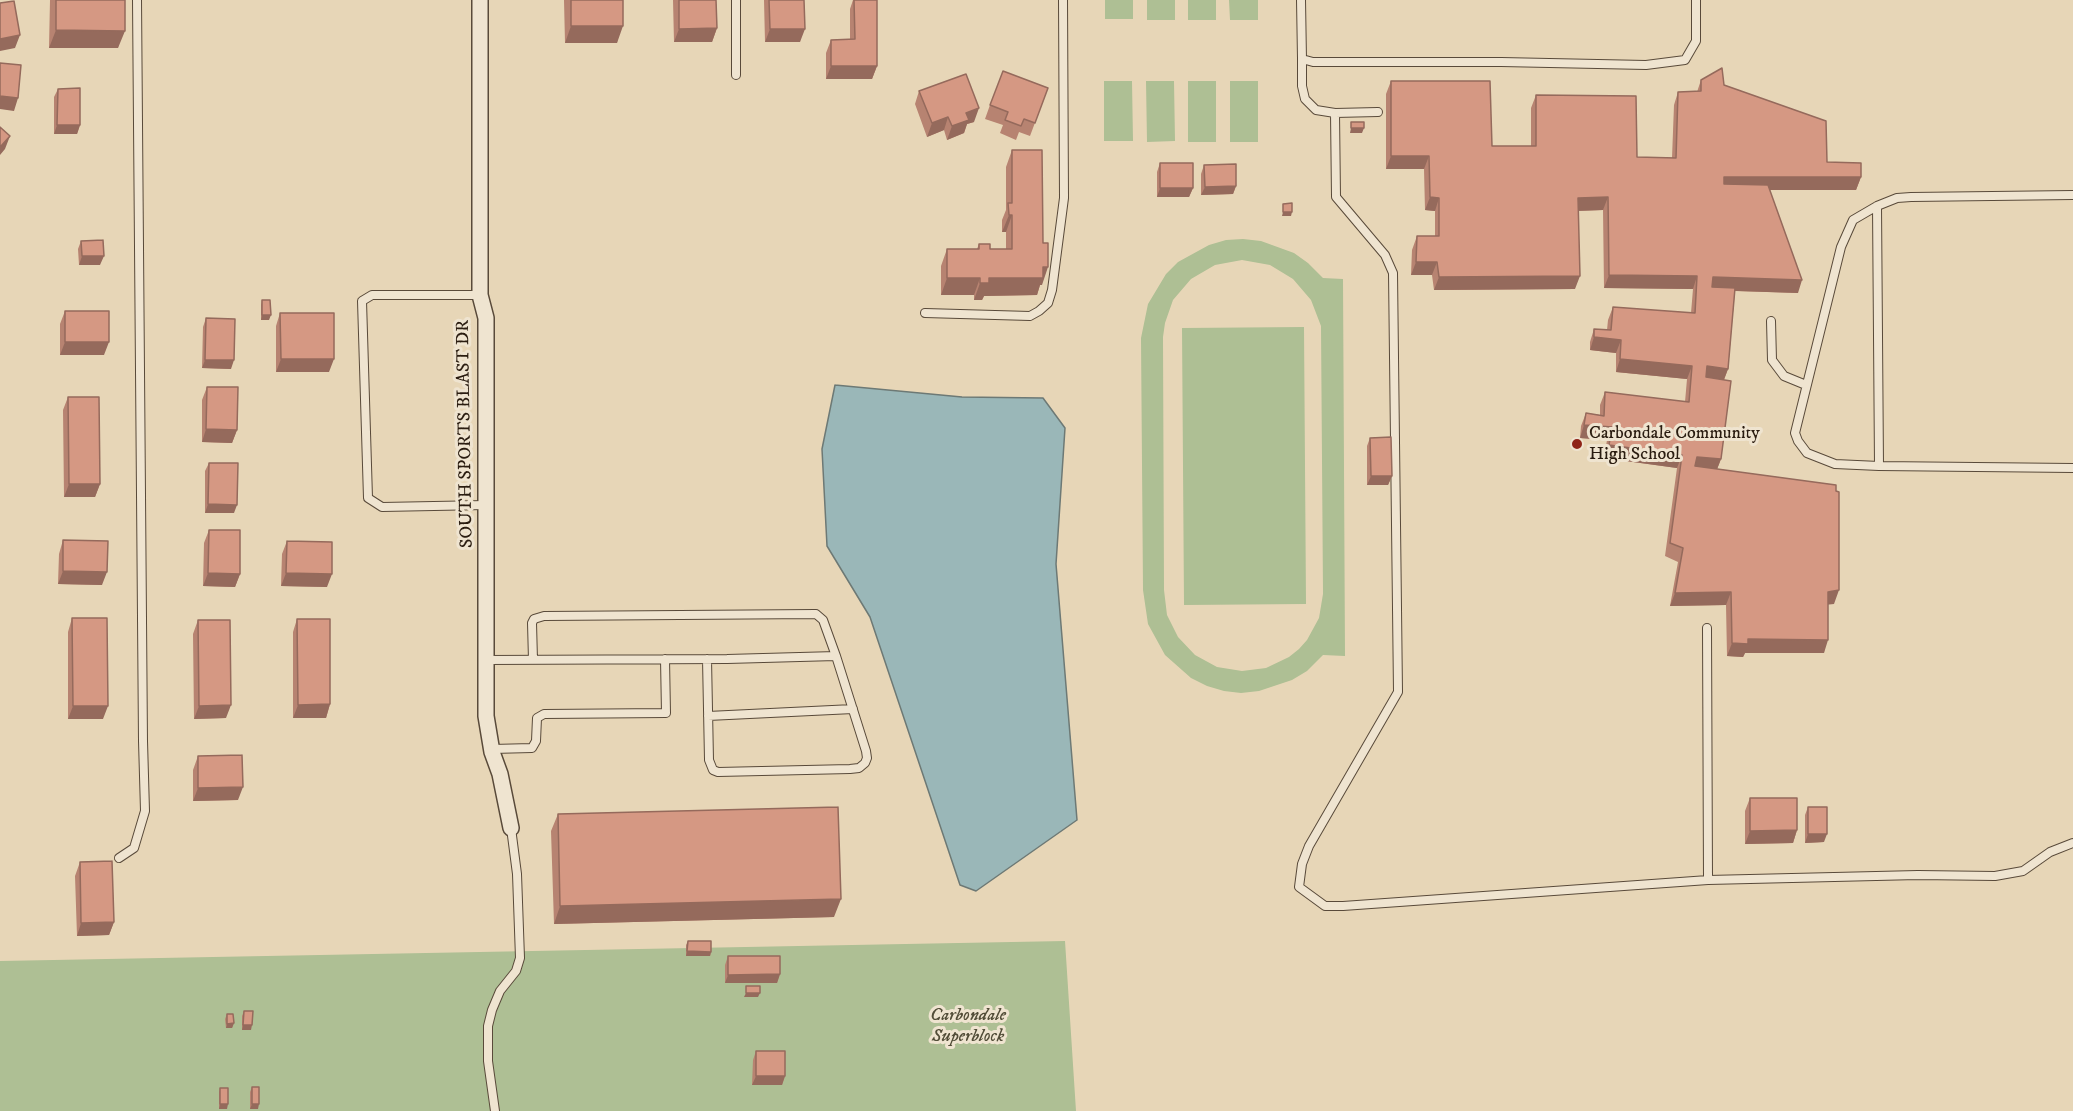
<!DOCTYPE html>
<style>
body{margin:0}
canvas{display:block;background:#e7d6b7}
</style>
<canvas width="2073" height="1111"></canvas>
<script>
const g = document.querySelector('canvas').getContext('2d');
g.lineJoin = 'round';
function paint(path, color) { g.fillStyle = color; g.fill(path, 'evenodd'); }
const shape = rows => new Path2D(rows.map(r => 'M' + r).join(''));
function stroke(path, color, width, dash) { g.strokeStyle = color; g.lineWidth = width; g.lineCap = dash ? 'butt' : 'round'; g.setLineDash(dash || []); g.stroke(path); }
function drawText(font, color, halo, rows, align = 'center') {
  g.font = font + ' "IM FELL DW Pica",serif'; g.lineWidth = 6; g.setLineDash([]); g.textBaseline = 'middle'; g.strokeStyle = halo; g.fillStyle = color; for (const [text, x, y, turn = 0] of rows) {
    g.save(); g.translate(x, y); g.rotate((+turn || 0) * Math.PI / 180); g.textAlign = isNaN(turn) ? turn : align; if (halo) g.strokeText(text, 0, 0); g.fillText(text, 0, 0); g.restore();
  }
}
paint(shape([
 [1105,0,1133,0,1133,19,1105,19],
 [1147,0,1175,0,1175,20,1147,20],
 [1188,0,1216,0,1216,20,1188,20],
 [1229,0,1258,0,1258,20,1230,20],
 [1104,81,1132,81,1133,141,1104,141],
 [1146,81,1174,81,1175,141,1147,142],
 [1188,81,1216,81,1216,142,1188,142],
 [1230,81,1258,81,1258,142,1230,142],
 [1243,239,1261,241,1294,253,1308,263,1323,278,1343,279,1345,656,1323,655,1307,671,1292,680,1259,691,1241,693,1224,691,1207,686,1191,678,1165,655,1148,624,1143,590,1141,338,1148,304,1166,274,1178,262,1209,245,1226,240],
 [1242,260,1270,265,1293,279,1311,300,1321,326,1323,594,1319,618,1307,640,1299,649,1289,657,1266,668,1242,671,1217,667,1195,655,1178,637,1167,615,1164,590,1163,337,1165,323,1173,300,1191,279,1215,265],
 [1304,327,1306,604,1184,605,1182,328],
 [1065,941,1076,1111,0,1111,0,961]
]), '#aebf94');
const water = shape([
 [835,385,962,397,1043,398,1065,428,1056,564,1077,820,976,891,960,885,870,617,827,546,822,449,835,385]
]);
paint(water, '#9ab7b8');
stroke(water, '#6d7975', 1.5);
const service = shape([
 [736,0,736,75],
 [1301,0,1302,59,1313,62,1501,62,1646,65,1685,60,1696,41,1696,0],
 [1302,59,1302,86,1305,99,1316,110,1335,113,1378,112],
 [1335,113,1336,197,1385,255,1393,273,1398,692,1309,846,1302,864,1299,887,1325,906,1343,906,1708,880],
 [2073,195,1911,197,1897,198,1877,206,1853,220,1841,247,1795,433,1798,441,1807,453,1835,464,1879,466,2073,468],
 [1877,206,1879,466],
 [480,295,372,295,362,301,368,498,382,507,486,505],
 [925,313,1030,316,1039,311,1048,303,1052,290,1064,198,1063,0],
 [1771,321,1772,360,1784,376,1806,385],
 [1707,628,1708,880,1918,875,1995,876,2023,871,2050,852,2073,843],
 [486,660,727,659,836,656,866,751,867,758,865,763,859,768,850,769,718,772,713,770,709,760,707,659],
 [533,660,532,623,534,619,544,616,816,614,823,620,836,656],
 [708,716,853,709],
 [492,749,532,748,536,741,537,718,544,714,666,713,665,659],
 [119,858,134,848,145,811,143,741,137,0],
 [495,1111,488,1061,488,1026,492,1010,500,991,516,971,520,958,517,874,511,828]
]);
const minor = shape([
 [480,0,480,295,486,318,486,716,492,752,500,774,511,828]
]);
stroke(service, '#594a3a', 10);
stroke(minor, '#594a3a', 18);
stroke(service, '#efe4d0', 8);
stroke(minor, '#efe4d0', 15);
paint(shape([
 [50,0,125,0,118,48,49,48],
 [564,0,623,0,617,43,565,43],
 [673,0,716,0,717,28,712,42,674,42],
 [764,0,804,0,800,42,765,42],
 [853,0,877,0,877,66,872,79,826,79,826,53,831,40,850,39,850,9],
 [1701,80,1724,85,1827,162,1861,177,1856,190,1770,190,1798,293,1735,291,1728,369,1724,380,1721,459,1717,469,1834,604,1828,604,1824,653,1745,653,1743,657,1727,656,1726,605,1670,606,1678,562,1665,556,1677,468,1604,458,1607,440,1580,438,1581,426,1586,413,1600,415,1600,405,1605,392,1685,402,1687,379,1616,372,1616,353,1590,350,1590,342,1594,329,1607,330,1608,320,1613,307,1691,313,1693,289,1604,288,1603,210,1578,211,1575,289,1434,290,1432,275,1411,275,1412,250,1417,236,1435,236,1435,211,1425,210,1424,169,1386,169,1386,94,1391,81,1492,146,1531,146,1531,108,1536,95,1637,157,1672,158,1674,105,1678,92,1697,92],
 [1048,88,1030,136,1019,132,1016,140,1000,133,1003,125,985,119,990,105],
 [58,89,80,125,77,134,54,134,54,97],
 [919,91,974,122,967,124,964,133,947,140,944,130,927,137,915,104],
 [1012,150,1042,285,1040,285,1037,295,984,296,982,300,974,300,974,295,941,295,941,266,947,249,977,249,979,244,990,249,1006,249,1006,232,1002,232,1002,220,1006,210,1006,167],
 [1160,163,1193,188,1189,197,1157,197,1157,172],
 [1204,165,1236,186,1233,194,1201,195,1201,174],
 [81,241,100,265,79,265,78,249],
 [262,300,269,320,261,320,261,305],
 [65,311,104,355,60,355,60,324],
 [280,313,329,372,276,372,276,326],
 [206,318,231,369,202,368,203,327],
 [207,387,237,430,232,443,202,442,202,400],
 [68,397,100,484,95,497,64,497,63,410],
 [1370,438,1392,476,1388,485,1367,485,1367,446],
 [209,463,234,513,205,513,205,471],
 [209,530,240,574,235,587,203,586,204,543],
 [63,540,102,585,58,584,59,554],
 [287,541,327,587,281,586,282,554],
 [72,618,103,719,68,719,68,632],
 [297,619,330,704,326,718,293,718,293,632],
 [198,620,226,718,194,719,193,634],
 [198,756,238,800,193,801,193,770],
 [1750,798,1797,830,1793,843,1745,844,1745,811],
 [1808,807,1824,842,1805,843,1805,815],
 [558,814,834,917,554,924,551,831],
 [80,862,114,922,109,935,77,936,75,876],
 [688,941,711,952,710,956,686,956,686,945],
 [728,956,780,974,777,983,725,983,725,965],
 [244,1011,251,1030,242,1030,242,1016],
 [227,1014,234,1023,232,1028,226,1028,225,1019],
 [756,1051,785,1076,782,1085,752,1085,753,1060],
 [252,1087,258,1109,250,1109,250,1092],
 [220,1088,227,1109,219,1109,219,1092]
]), '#b78371');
paint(shape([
 [571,26,623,26,617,43,565,43],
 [717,28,712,42,674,42,679,29],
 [770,29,805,29,800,42,765,42],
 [56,30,125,31,118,48,49,48],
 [20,35,15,48,0,51,0,39],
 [831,66,877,66,872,79,826,79],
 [0,96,18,98,14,111,0,109],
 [979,108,974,122,967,124,964,133,947,140,952,126,966,113],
 [948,117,944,130,927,137,932,123],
 [57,125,80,125,77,134,54,134],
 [1351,128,1364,128,1362,133,1350,133],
 [10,136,5,149,0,155,0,147],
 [1391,156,1429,156,1424,169,1386,169],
 [1724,177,1861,177,1856,190,1719,190],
 [1236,186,1233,194,1201,195,1205,187],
 [1160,188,1193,188,1189,197,1157,197],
 [1430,197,1439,198,1435,211,1425,210],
 [1608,197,1603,210,1573,211,1578,198],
 [1283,212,1292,212,1291,216,1282,216],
 [1009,215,1012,215,1006,232,1002,232],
 [82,256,104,256,100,265,79,265],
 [1416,262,1437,262,1432,275,1411,275],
 [1043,267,1048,267,1042,285,1040,285,1037,295,984,296,982,300,974,300,980,283,989,278],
 [1609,275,1697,276,1693,289,1604,288],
 [1580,276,1575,289,1434,290,1439,277],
 [1713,277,1802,280,1798,293,1708,290],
 [947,278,980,278,974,295,941,295],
 [262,315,271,315,269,320,261,320],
 [1594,337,1621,340,1616,353,1590,350],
 [65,342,109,342,104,355,60,355],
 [281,359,334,359,329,372,276,372],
 [1620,359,1692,366,1687,379,1616,372],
 [205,360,234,360,231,369,202,368],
 [1707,366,1728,369,1723,382,1702,379],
 [1584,425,1612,427,1607,440,1580,438],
 [206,429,237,430,232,443,202,442],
 [1609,445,1682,455,1677,468,1604,458],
 [1697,457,1721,459,1716,472,1692,470],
 [1371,476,1392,476,1388,485,1367,485],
 [69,484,100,484,95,497,64,497],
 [208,504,237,505,234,513,205,513],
 [63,571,107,572,102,585,58,584],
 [208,573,240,574,235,587,203,586],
 [286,573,332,574,327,587,281,586],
 [1839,590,1834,604,1824,605,1828,592],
 [1731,592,1726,605,1670,606,1675,593],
 [1748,639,1828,640,1824,653,1745,653,1743,657,1727,656,1732,643],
 [330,704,326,718,293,718,298,705],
 [231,705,226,718,194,719,199,706],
 [73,706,108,706,103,719,68,719],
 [243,787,238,800,193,801,198,788],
 [1797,830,1793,843,1745,844,1750,831],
 [1808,834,1827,834,1824,842,1805,843],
 [841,899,834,917,554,924,560,906],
 [114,922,109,935,77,936,81,923],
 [687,951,711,952,710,956,686,956],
 [780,974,777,983,725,983,728,975],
 [746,993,760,993,758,997,744,997],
 [234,1023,232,1028,226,1028,227,1024],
 [243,1025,252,1025,251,1030,242,1030],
 [756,1076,785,1076,782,1085,752,1085],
 [220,1104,228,1104,227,1109,219,1109],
 [252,1104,259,1104,258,1109,250,1109]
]), '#956a5c');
const building = shape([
 [56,0,125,0,125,31,56,30,56,0],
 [571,0,623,0,623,26,571,26,571,0],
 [679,0,716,0,717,28,679,29,679,0],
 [769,0,804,0,805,29,770,29,769,0],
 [854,0,877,0,877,66,831,66,831,40,855,39,854,0],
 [14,1,20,35,0,39,0,3,14,1],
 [0,63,21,65,18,98,0,96,0,63],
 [1722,68,1724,85,1826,121,1827,162,1861,163,1861,177,1724,177,1724,184,1768,185,1802,280,1713,277,1712,287,1735,288,1728,369,1707,366,1706,377,1731,381,1721,459,1697,457,1695,466,1836,485,1836,491,1839,492,1839,590,1828,592,1828,640,1748,639,1748,644,1732,643,1731,592,1675,593,1683,548,1670,543,1682,455,1609,445,1612,427,1584,425,1586,413,1604,416,1605,392,1689,402,1692,366,1620,359,1621,340,1594,337,1594,329,1611,330,1613,307,1695,313,1697,276,1609,275,1608,197,1578,198,1580,276,1439,277,1437,262,1416,262,1417,236,1439,236,1439,198,1430,197,1429,156,1391,156,1391,81,1490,81,1492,146,1536,146,1536,95,1636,96,1637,157,1676,158,1678,92,1701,91,1701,80,1722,68],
 [1003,71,1048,88,1035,123,1024,119,1021,126,1005,120,1008,112,990,105,1003,71],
 [966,74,979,108,966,113,969,120,952,126,948,117,932,123,919,91,966,74],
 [80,88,80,125,57,125,58,89,80,88],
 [1351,122,1364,122,1364,128,1351,128,1351,122],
 [0,127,10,136,0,147,0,127],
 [1012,150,1042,150,1043,243,1048,243,1048,267,1043,267,1043,278,989,278,989,283,980,283,980,278,947,278,947,249,979,249,979,244,990,244,990,249,1012,249,1012,215,1009,215,1008,203,1012,203,1012,150],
 [1160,163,1193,163,1193,188,1160,188,1160,163],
 [1236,164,1236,186,1205,187,1204,165,1236,164],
 [1292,203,1292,212,1283,212,1283,204,1292,203],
 [103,240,104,256,82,256,81,241,103,240],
 [262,300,270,300,271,315,262,315,262,300],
 [65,311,109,311,109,342,65,342,65,311],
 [280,313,334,313,334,359,281,359,280,313],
 [206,318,235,319,234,360,205,360,206,318],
 [207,387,238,387,237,430,206,429,207,387],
 [68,397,99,397,100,484,69,484,68,397],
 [1391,437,1392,476,1371,476,1370,438,1391,437],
 [209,463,238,463,237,505,208,504,209,463],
 [209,530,240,530,240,574,208,573,209,530],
 [63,540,108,541,107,572,63,571,63,540],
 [287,541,332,542,332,574,286,573,287,541],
 [72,618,107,618,108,706,73,706,72,618],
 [297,619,330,619,330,704,298,705,297,619],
 [198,620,230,620,231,705,199,706,198,620],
 [242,755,243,787,198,788,198,756,242,755],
 [1750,798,1797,798,1797,830,1750,831,1750,798],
 [838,807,841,899,560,906,558,814,838,807],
 [1808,807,1827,807,1827,834,1808,834,1808,807],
 [112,861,114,922,81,923,80,862,112,861],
 [688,941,711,941,711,952,687,951,688,941],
 [728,956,780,956,780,974,728,975,728,956],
 [746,986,760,986,760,993,746,993,746,986],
 [244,1011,253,1011,252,1025,243,1025,244,1011],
 [227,1014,233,1014,234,1023,227,1024,227,1014],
 [756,1051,785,1051,785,1076,756,1076,756,1051],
 [252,1087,259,1087,259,1104,252,1104,252,1087],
 [220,1088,228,1088,228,1104,220,1104,220,1088]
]);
paint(building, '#d59883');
stroke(building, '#956a5c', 1.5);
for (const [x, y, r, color] of [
 [1577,444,6,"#8f2418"]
]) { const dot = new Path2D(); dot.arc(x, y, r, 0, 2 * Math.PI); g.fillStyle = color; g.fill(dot); stroke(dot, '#efe4d0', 2); }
drawText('18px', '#2a1c10', '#efe4d0', [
 ["SOUTH SPORTS BLAST DR",466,434,-91]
]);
drawText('18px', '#2a1c10', '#efe4d0', [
 ["Carbondale Community",1589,434],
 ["High School",1589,455]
], 'left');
drawText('italic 18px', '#524d38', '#efe4d0', [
 ["Carbondale",968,1016],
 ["Superblock",968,1037]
]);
</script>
